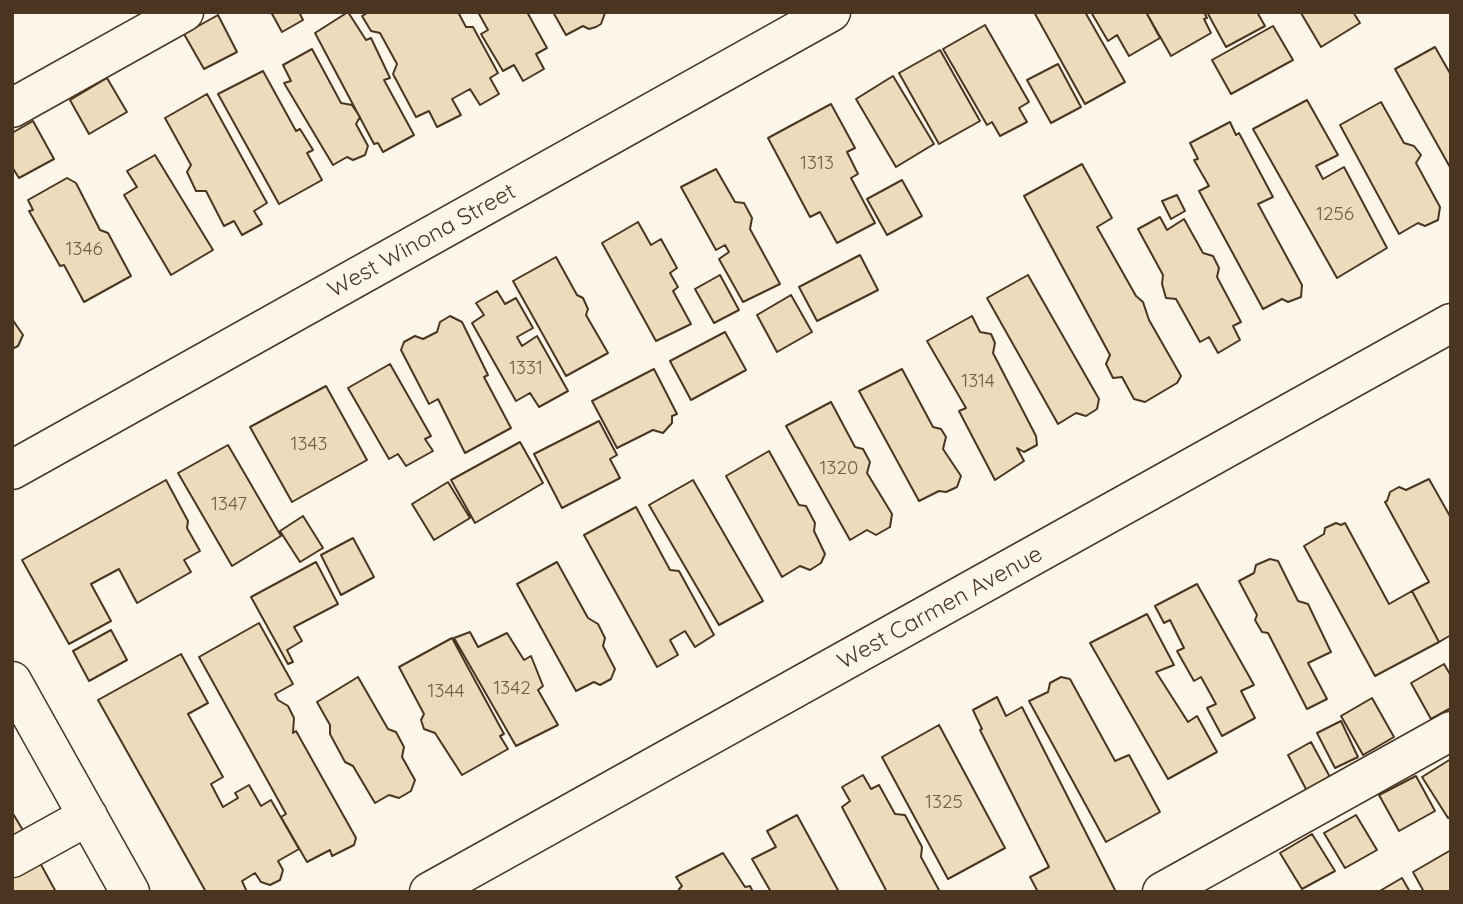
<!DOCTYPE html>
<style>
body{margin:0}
#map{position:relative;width:1463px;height:904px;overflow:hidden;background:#fbf6e9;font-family:Quicksand,sans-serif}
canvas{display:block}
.frame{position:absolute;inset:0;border:14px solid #4a3520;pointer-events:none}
</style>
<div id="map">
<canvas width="1463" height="904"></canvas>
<div class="frame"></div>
</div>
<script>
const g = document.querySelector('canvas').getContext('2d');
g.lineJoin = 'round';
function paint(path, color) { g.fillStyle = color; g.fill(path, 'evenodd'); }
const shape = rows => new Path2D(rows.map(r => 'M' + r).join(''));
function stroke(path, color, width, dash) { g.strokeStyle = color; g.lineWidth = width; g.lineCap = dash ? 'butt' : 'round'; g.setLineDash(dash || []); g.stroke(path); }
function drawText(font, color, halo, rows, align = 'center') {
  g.font = font + ' Quicksand,sans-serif'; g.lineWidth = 5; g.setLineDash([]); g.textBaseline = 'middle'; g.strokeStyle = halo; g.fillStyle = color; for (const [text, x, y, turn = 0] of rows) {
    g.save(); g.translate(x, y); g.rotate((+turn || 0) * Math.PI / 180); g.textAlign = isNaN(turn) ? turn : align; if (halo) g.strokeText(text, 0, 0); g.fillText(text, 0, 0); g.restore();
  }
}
const building = shape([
 [271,12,299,12,303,20,282,32,271,12],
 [348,12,366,40,371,38,390,78,384,80,414,135,383,152,378,143,374,144,315,33,348,12],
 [369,12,458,12,466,27,473,27,498,73,490,78,499,94,480,105,470,89,452,99,461,115,437,127,429,111,416,117,393,74,397,64,380,33,371,31,362,16,369,12],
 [478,12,527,12,547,48,536,54,544,69,523,81,514,65,503,71,481,34,488,30,478,12],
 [553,12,605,12,605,13,601,24,596,27,589,29,583,26,566,35,553,12],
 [1034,12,1085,12,1125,82,1085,104,1034,12],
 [1091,12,1146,12,1160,38,1129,56,1117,35,1108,41,1091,12],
 [1146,12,1204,12,1207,18,1204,19,1211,33,1171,56,1146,12],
 [1207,12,1257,12,1265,26,1226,47,1207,12],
 [1353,12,1360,23,1321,47,1301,13,1353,12],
 [218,15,237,52,204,69,184,34,218,15],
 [985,25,1029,102,1019,108,1027,122,1000,136,992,122,987,125,943,49,985,25],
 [1273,26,1293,60,1231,94,1212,60,1273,26],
 [1435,47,1451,75,1451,169,1395,69,1435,47],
 [312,49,341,103,352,105,360,117,356,124,368,146,365,155,353,160,347,157,333,165,284,83,291,81,283,65,312,49],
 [940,50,980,121,939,144,899,73,940,50],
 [1058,64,1081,107,1051,123,1027,80,1058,64],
 [263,71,296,131,300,129,313,150,307,153,322,180,279,204,218,94,263,71],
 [893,76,934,144,896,167,856,99,893,76],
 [107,78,127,112,89,134,70,100,107,78],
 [207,94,267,203,254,211,262,224,242,235,234,221,224,226,206,191,196,191,187,172,191,165,165,118,207,94],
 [1307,100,1338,155,1316,166,1323,179,1344,167,1387,248,1337,278,1253,129,1307,100],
 [1381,102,1404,143,1414,146,1421,155,1416,163,1440,207,1438,220,1425,226,1418,223,1399,234,1340,125,1381,102],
 [831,104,855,148,847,152,858,174,851,178,875,223,837,243,820,212,810,217,768,138,831,104],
 [33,121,54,159,19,178,12,167,12,133,33,121],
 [1230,122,1236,135,1239,133,1273,197,1258,204,1302,285,1301,297,1288,302,1282,299,1263,309,1199,191,1209,186,1194,160,1198,159,1190,143,1230,122],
 [155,155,213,250,171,275,124,195,137,187,127,171,155,155],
 [1082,164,1112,218,1097,227,1136,296,1143,302,1149,320,1181,376,1177,383,1145,402,1134,399,1122,377,1113,378,1106,364,1110,355,1024,196,1082,164],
 [716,169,735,202,744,203,752,218,750,229,780,284,743,302,719,259,729,252,725,245,716,250,681,187,716,169],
 [67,178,76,183,100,230,108,233,131,276,84,302,64,265,60,266,29,211,33,210,28,200,67,178],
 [902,180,922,216,887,235,867,199,902,180],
 [1177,195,1185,211,1171,219,1162,201,1177,195],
 [1160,217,1167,230,1184,219,1203,253,1213,256,1219,268,1217,277,1241,322,1233,326,1240,340,1218,353,1209,337,1200,342,1176,299,1166,298,1162,284,1163,275,1138,229,1160,217],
 [638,222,651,245,661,239,677,268,670,273,678,287,673,291,691,324,656,341,602,243,638,222],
 [860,255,878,290,817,321,799,287,860,255],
 [556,257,577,295,583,298,588,309,586,315,608,353,566,376,513,281,556,257],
 [720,275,739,310,714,323,695,289,720,275],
 [1028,275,1099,399,1097,409,1086,416,1076,413,1058,424,987,298,1028,275],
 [497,291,505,304,516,298,533,328,517,337,522,346,537,336,568,391,539,407,530,393,516,401,472,323,484,315,476,303,497,291],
 [791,295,812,332,777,352,757,315,791,295],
 [450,316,462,322,488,375,484,377,511,428,465,453,438,399,429,404,401,350,404,342,415,336,423,339,437,332,440,322,450,316],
 [972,316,980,332,991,334,995,343,993,353,1036,436,1037,445,1024,452,1017,448,1024,461,995,480,959,411,966,408,927,341,972,316],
 [12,319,23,335,18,346,12,349,12,319],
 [725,332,746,370,691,400,670,361,725,332],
 [390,364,431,436,425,439,433,451,406,466,398,454,389,459,348,388,390,364],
 [654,369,677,414,672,416,672,423,663,433,653,430,617,448,592,401,654,369],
 [902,369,933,427,941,429,946,437,943,449,961,476,957,487,946,492,939,491,919,501,859,391,902,369],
 [326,386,367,460,292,502,250,427,326,386],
 [831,402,855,447,863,449,870,462,867,473,892,514,890,527,876,535,867,530,850,540,786,426,831,402],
 [599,421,617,455,610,459,620,478,562,508,534,454,599,421],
 [520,442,543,483,475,523,451,480,520,442],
 [228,445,281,536,232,566,178,473,228,445],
 [769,451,799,505,806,506,815,523,814,531,825,554,821,563,810,570,800,566,782,577,726,476,769,451],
 [1429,479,1451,518,1451,635,1439,642,1412,591,1429,582,1385,502,1387,501,1390,492,1399,487,1406,490,1429,479],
 [166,480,188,521,187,528,200,551,184,560,191,572,137,603,119,569,91,584,111,621,69,644,22,560,166,480],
 [693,480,763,601,719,625,649,505,693,480],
 [448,482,470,518,434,540,412,504,448,482],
 [636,507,670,570,679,571,714,635,695,647,685,631,670,640,678,655,657,667,584,535,636,507],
 [303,516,323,548,300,562,280,531,303,516],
 [1336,523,1341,525,1345,523,1389,604,1412,591,1439,642,1375,676,1304,546,1324,534,1325,528,1336,523],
 [353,538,374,577,341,595,321,555,353,538],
 [1270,559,1278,561,1298,601,1308,604,1331,652,1308,663,1327,699,1307,709,1268,633,1262,632,1255,620,1257,615,1239,581,1254,573,1256,565,1270,559],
 [316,562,338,604,294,627,302,641,287,650,293,662,288,664,251,597,316,562],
 [557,562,588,618,598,624,605,638,603,646,615,669,611,679,600,685,594,682,576,691,517,584,557,562],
 [1197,584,1254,685,1241,691,1255,718,1222,736,1207,708,1216,704,1201,677,1194,681,1177,651,1184,648,1170,620,1164,623,1155,606,1197,584],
 [1147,614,1174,665,1156,672,1188,722,1197,716,1217,752,1168,779,1090,643,1147,614],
 [259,623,293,684,275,694,278,700,288,706,294,718,293,733,296,731,356,838,354,845,332,856,330,850,307,862,281,817,286,814,199,657,259,623],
 [111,630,127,660,89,681,73,651,111,630],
 [470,632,478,647,507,633,524,660,531,656,543,686,538,690,558,725,516,746,454,638,470,632],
 [452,638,504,734,500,736,508,749,462,775,435,733,424,729,421,720,424,714,399,667,452,638],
 [181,654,208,703,188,714,223,777,211,784,223,807,238,798,235,793,249,785,261,806,271,800,299,849,278,861,283,870,280,880,270,885,261,882,255,873,242,881,247,892,206,892,98,700,181,654],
 [1444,664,1451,676,1451,708,1431,719,1411,683,1444,664],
 [358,677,388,729,396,732,404,747,402,757,415,780,411,791,399,798,389,795,375,803,353,766,345,762,330,734,330,725,317,702,358,677],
 [1061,677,1070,679,1115,761,1129,755,1160,812,1106,842,1029,701,1048,692,1050,683,1061,677],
 [997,697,1006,716,1022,707,1116,892,1038,892,1030,877,1049,867,980,730,982,729,973,710,997,697],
 [1372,698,1394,737,1363,755,1341,716,1372,698],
 [1341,721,1358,757,1335,768,1317,733,1341,721],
 [939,725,1005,848,948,879,882,757,939,725],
 [1311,742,1331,779,1307,791,1288,755,1311,742],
 [1451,759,1451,817,1448,818,1422,777,1451,759],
 [863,775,871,789,879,785,895,814,905,815,922,847,921,857,940,892,887,892,842,807,850,801,842,787,863,775],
 [1416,776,1435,811,1399,831,1379,795,1416,776],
 [12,812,24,832,12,839,12,812],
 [797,815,839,892,771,892,752,859,776,847,767,831,797,815],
 [1356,815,1377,850,1345,868,1324,833,1356,815],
 [1312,834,1335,871,1302,889,1280,853,1312,834],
 [1451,850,1451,892,1424,892,1413,872,1451,850],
 [723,853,745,887,750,886,753,892,681,892,679,889,682,886,676,877,723,853],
 [39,861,56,892,12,892,12,876,39,861],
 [1402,878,1410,892,1378,892,1402,878]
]);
paint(building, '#ecdcbc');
stroke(building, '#4a3520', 2);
const minor = shape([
 [12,108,184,12],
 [12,470,831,12],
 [12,681,130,892],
 [12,858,88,816],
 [429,892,1451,323],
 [1162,892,1451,731]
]);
stroke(minor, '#4a3520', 41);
stroke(minor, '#fbf6e9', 38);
drawText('19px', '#725f47', null, [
 ["1313",817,163],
 ["1256",1335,214],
 ["1346",84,249],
 ["1331",526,368],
 ["1314",978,381],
 ["1343",309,444],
 ["1320",839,468],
 ["1347",229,504],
 ["1342",512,688],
 ["1344",446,691],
 ["1325",944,802]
]);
drawText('23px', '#4a3520', '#fbf6e9', [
 ["West Winona Street",422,241,-29],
 ["West Carmen Avenue",940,608,-29]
]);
</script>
